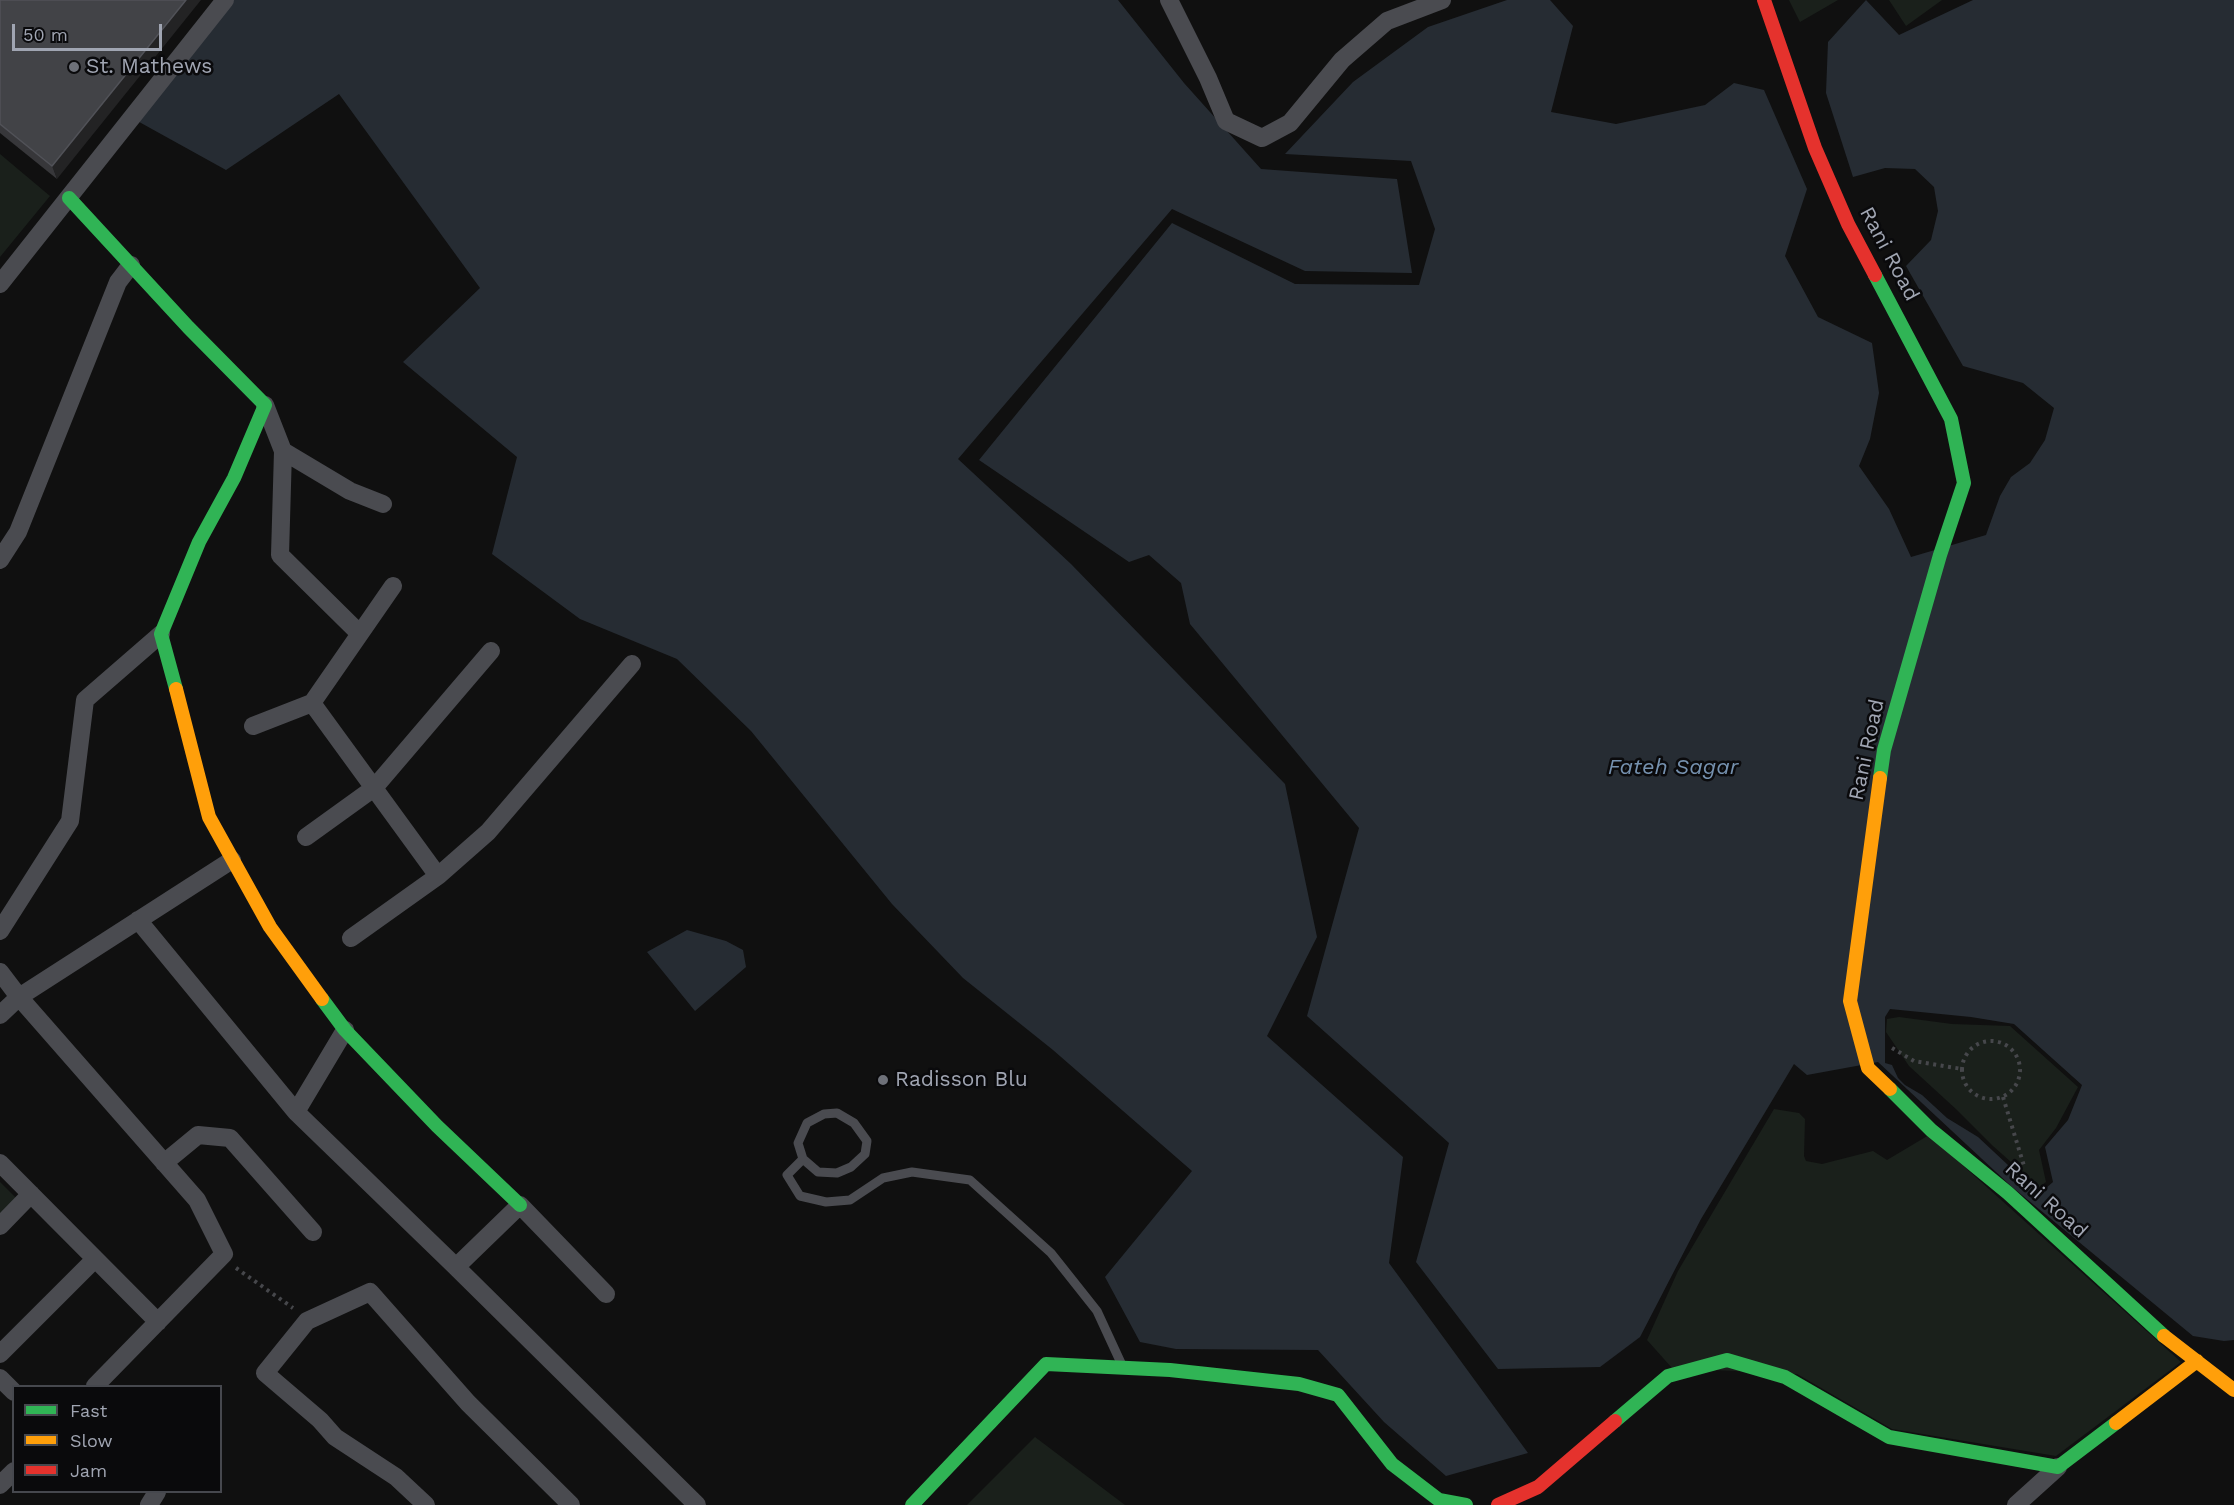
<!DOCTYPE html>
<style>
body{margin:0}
#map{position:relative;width:2234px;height:1505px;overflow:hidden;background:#101010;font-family:"Work Sans",sans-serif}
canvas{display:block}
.legend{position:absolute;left:12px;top:1385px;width:210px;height:108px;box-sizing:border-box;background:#0a0a0c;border:2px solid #46484e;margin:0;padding:8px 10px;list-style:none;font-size:18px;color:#a0a5b2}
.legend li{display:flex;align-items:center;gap:12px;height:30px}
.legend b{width:30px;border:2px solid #46484e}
.scale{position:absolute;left:12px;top:24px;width:150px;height:27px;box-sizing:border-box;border:3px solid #a0a5b2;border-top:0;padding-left:8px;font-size:18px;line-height:21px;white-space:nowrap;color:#a0a5b2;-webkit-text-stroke:4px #0a0a0c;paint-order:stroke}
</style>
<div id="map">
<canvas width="2234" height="1505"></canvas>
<ul class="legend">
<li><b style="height:8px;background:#30b455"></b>Fast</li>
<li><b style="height:8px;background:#ff9f0a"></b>Slow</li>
<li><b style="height:8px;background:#e5322d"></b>Jam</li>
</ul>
<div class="scale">50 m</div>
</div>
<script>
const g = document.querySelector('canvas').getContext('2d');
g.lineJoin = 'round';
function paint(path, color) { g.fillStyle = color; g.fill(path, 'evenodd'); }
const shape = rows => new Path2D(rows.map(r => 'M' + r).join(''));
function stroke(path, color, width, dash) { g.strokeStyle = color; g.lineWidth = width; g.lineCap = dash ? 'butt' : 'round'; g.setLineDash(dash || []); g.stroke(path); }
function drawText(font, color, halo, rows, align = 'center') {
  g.font = font + ' "Work Sans",sans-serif'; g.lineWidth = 5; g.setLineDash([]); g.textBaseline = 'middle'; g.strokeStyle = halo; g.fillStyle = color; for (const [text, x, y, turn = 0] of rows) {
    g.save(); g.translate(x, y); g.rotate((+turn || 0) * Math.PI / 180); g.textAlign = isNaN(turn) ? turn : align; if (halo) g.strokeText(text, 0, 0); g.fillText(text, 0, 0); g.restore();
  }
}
paint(shape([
 [1789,0,1838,0,1800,22],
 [1889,0,1942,0,1906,26],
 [0,154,50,196,0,257],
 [1899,1017,1952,1024,2010,1026,2078,1087,2056,1128,2039,1150,2046,1182,2039,1187,1993,1146,1957,1110,1909,1066,1886,1032,1887,1019],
 [1774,1109,1799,1113,1805,1119,1804,1156,1806,1161,1822,1164,1873,1151,1887,1160,1929,1135,2181,1362,2056,1456,1892,1429,1797,1374,1672,1368,1647,1340,1678,1271],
 [0,1182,20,1202,0,1225],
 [1035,1437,1125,1505,967,1505]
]), '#1a201b');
paint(shape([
 [223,0,1118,0,1184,83,1261,169,1397,179,1412,273,1305,271,1172,209,958,459,1071,564,1285,784,1317,937,1267,1036,1403,1157,1389,1263,1528,1453,1446,1476,1384,1422,1318,1350,1176,1349,1140,1342,1105,1277,1192,1171,1053,1050,963,978,892,904,751,731,677,659,580,619,492,554,517,457,403,362,480,288,339,94,226,170,132,118],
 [1507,0,1550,0,1573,26,1551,112,1616,124,1705,105,1734,83,1764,90,1807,189,1785,256,1818,317,1872,343,1879,393,1870,439,1859,466,1889,509,1911,557,1986,535,2000,496,2011,477,2030,463,2045,440,2054,408,2023,383,1963,366,1906,266,1931,240,1938,211,1934,187,1915,169,1885,168,1853,177,1826,93,1828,42,1866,0,1899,35,1973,0,2234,0,2234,1340,2224,1341,2193,1336,2011,1186,1878,1062,1807,1075,1794,1064,1701,1219,1640,1337,1600,1367,1498,1369,1416,1262,1449,1143,1307,1016,1359,828,1190,624,1181,583,1149,555,1129,562,979,460,1172,223,1295,284,1419,285,1435,229,1411,161,1285,154,1353,82,1428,27],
 [1890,1009,1971,1017,2014,1024,2082,1085,2068,1120,2045,1147,2053,1182,2039,1194,1978,1137,1947,1118,1922,1095,1905,1085,1898,1078,1892,1065,1885,1063,1885,1017],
 [687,930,726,941,743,950,746,967,695,1011,647,952]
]), '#262c33');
stroke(shape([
 '1962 1070a29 29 0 1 1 58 0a29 29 0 1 1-58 0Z',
 [1892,1048,1914,1061,1962,1069],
 [2003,1097,2024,1166],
 [236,1268,293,1308]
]), '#46474b', 4, [3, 4.5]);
stroke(shape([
 [803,1159,818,1172,837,1173,851,1167,865,1154,867,1141,854,1123,837,1113,824,1114,807,1123,798,1143,803,1159,787,1175,800,1196,826,1202,850,1200,883,1178,912,1172,970,1180,1051,1253,1097,1311,1121,1363]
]), '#4a4b50', 9);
stroke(shape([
 [1169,0,1208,78,1226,121,1262,138,1290,123,1342,60,1387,21,1442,0],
 [0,284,225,0],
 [265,405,283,451,280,555,359,633],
 [283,451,350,491,383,504],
 [0,560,18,532,118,282,131,265],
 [393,586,312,703,438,876],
 [253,726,312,703],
 [306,837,374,788,491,651],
 [138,920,296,1112],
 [0,931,70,821,85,700,161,634],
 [351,938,438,876,488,832,632,664],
 [0,972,19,997,197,1200,224,1254,95,1386],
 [0,1015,19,997,232,860],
 [345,1030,296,1112,456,1267],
 [0,1163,158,1322],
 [164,1163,198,1135,230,1138,313,1232],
 [0,1226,31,1194],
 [606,1294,520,1205,456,1267,697,1505],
 [0,1354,95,1259],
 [0,1378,14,1392],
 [0,1485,14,1471],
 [149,1505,157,1492],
 [426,1505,396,1477,335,1437,320,1420,265,1373,307,1321,370,1292,468,1403,571,1505],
 [2016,1505,2058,1467]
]), '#4a4b50', 18);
stroke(shape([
 [69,198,188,327,265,405,234,478,199,542,161,634,176,689],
 [1875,275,1951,419,1964,483,1940,555,1884,750,1880,778],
 [322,999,345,1030,437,1126,520,1205],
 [1890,1089,1931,1130,2008,1193,2164,1336],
 [1615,1421,1668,1376,1727,1360,1785,1377,1889,1437,2058,1467,2116,1423],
 [912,1505,1046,1364,1170,1370,1299,1384,1338,1395,1392,1464,1439,1500,1466,1505]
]), '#30b455', 14);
stroke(shape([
 [176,689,209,817,270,927,322,999],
 [1880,778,1850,1001,1868,1068,1890,1089],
 [2164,1336,2234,1390],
 [2116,1423,2197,1361]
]), '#ff9f0a', 14);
stroke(shape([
 [1764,0,1815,148,1848,224,1875,275],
 [1498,1505,1538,1487,1615,1421]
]), '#e5322d', 14);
paint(shape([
 [0,0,57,179,0,133]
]), '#37373a');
paint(shape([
 [186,0,201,0,57,179,52,166]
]), '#232324');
const building = shape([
 [0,0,186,0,52,166,0,124,0,0]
]);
paint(building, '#424347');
stroke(building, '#515258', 1.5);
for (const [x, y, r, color] of [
 [74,67,6,"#6e7179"],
 [883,1080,6,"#6e7179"]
]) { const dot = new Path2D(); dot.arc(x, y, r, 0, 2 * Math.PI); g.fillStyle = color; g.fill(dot); stroke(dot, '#0a0a0c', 2); }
drawText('21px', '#a0a5b2', '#0a0a0c', [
 ["St. Mathews",86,67],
 ["Radisson Blu",895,1080]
], 'left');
drawText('21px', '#a0a5b2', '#0a0a0c', [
 ["Rani Road",1889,254,62],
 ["Rani Road",1867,750,-78],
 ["Rani Road",2046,1200,42]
]);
drawText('italic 22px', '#7591af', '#0a0a0c', [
 ["Fateh Sagar",1673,768]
]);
</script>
